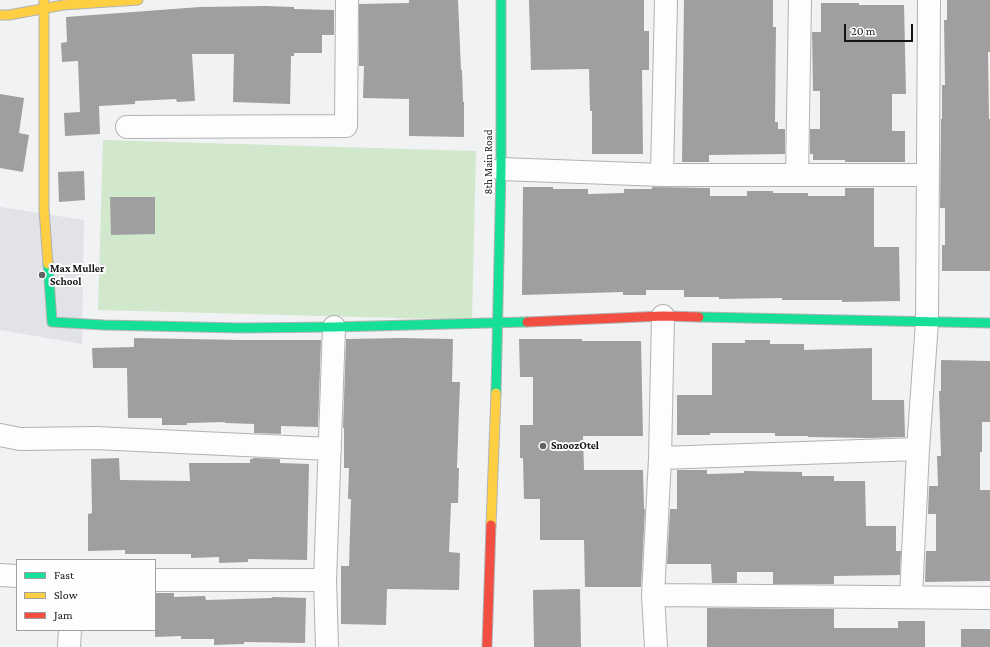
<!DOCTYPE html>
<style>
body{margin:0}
#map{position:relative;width:990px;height:647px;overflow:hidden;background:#f1f2f3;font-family:"Crimson Pro",serif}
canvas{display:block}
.legend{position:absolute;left:16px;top:559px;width:140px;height:72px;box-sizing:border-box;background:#fefeff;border:1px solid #a0a0a1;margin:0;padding:5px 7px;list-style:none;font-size:12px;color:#141415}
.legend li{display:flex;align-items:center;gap:8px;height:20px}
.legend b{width:20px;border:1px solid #a0a0a1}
.scale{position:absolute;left:844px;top:24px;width:69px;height:18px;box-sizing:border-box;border:2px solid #141415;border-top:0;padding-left:5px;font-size:12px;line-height:14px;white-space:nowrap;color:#141415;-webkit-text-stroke:3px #fefeff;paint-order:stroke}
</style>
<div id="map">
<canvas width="990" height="647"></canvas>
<ul class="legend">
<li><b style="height:5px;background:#16e098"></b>Fast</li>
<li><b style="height:5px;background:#ffcf43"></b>Slow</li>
<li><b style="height:5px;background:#f24e42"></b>Jam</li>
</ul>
<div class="scale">20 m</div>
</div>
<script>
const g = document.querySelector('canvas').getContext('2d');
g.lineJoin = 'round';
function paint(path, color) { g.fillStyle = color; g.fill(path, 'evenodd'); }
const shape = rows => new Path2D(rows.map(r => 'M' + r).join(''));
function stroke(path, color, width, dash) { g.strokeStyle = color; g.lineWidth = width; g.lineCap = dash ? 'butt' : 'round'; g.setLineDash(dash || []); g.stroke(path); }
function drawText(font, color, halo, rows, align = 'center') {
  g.font = font + ' "Crimson Pro",serif'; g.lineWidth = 4; g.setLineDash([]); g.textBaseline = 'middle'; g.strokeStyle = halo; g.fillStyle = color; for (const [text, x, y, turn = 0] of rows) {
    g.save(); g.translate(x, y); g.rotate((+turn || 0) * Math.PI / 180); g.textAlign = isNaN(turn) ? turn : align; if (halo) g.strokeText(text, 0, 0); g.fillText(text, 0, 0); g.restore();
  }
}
paint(shape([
 [0,207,84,220,82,344,0,330]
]), '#e1e3e9');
paint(shape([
 [103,140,476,151,472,320,98,310]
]), '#d2e8cc');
paint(shape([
 [409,0,458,0,461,70,462,70,463,102,464,102,464,137,409,136,409,99,363,98,364,66,359,66,359,4,409,3],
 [529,0,644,0,644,31,649,31,649,70,642,70,643,154,592,154,592,111,590,111,589,69,531,70],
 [684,0,773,0,773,27,776,27,775,122,778,122,778,129,785,129,785,154,709,155,709,162,682,162],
 [947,0,990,0,990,52,988,52,989,119,990,119,990,271,942,271,942,245,945,245,945,208,940,208,941,119,942,119,942,85,945,85,944,20,947,20],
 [821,3,859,3,859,5,904,5,906,94,892,94,892,131,905,131,905,162,845,162,845,160,813,160,813,154,810,154,810,129,820,129,820,91,813,91,812,32,821,32],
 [265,6,294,7,294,9,334,10,334,35,322,35,322,53,294,53,294,56,291,56,290,104,233,102,234,54,192,54,195,101,177,102,176,99,135,101,135,104,99,106,100,134,65,136,64,113,80,112,78,61,62,62,61,43,67,42,66,17,200,7],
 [0,94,24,98,19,133,29,135,23,172,0,168],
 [84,171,85,200,59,202,58,172],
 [523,187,553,187,553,189,588,189,588,194,624,193,624,189,652,189,652,187,710,188,710,196,747,196,747,191,773,191,773,193,808,193,808,196,845,196,845,188,874,188,874,247,899,247,900,301,842,302,842,300,782,300,782,298,719,299,719,297,684,297,684,290,646,290,646,295,623,295,623,292,522,295],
 [110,197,155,197,155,234,111,235],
 [134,338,241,340,321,340,318,427,281,426,281,434,254,433,254,424,225,423,225,422,187,423,187,425,162,425,162,418,128,418,127,368,93,368,92,348,134,347],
 [401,338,453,339,452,382,460,382,457,468,459,468,458,503,451,503,449,552,460,553,459,590,387,589,386,625,341,624,341,566,349,566,351,499,348,499,349,468,344,468,344,428,343,428,346,339],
 [519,339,582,339,582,341,641,341,643,436,583,436,584,470,643,470,644,509,645,509,641,587,585,587,584,540,540,540,540,499,524,499,523,458,520,458,520,425,533,425,533,377,520,377],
 [745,340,770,340,770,344,804,344,804,350,872,348,872,400,904,400,905,437,868,438,808,437,808,436,775,436,775,433,710,433,710,435,677,435,677,395,712,395,712,343,745,343],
 [941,360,990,361,990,422,982,422,982,452,980,452,980,490,990,490,990,581,925,582,926,551,936,551,936,514,928,514,928,512,929,486,938,486,937,456,941,456,939,391,941,391],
 [119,458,120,480,190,481,189,463,250,463,250,459,253,459,253,458,280,459,280,463,309,464,307,560,248,559,248,562,219,563,219,557,191,558,191,554,125,554,125,550,88,551,88,514,92,513,91,459],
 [677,470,707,470,707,474,744,473,744,471,802,472,802,476,834,476,834,481,865,481,866,526,896,526,896,551,901,551,900,575,834,576,834,584,773,584,773,572,737,572,737,583,712,583,711,564,667,564,670,509,677,509],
 [580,589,581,647,534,647,533,590],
 [155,593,174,593,174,597,205,596,206,600,272,598,272,597,306,598,305,643,244,642,244,644,214,645,214,639,181,639,181,636,155,637],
 [707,608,834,609,834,628,898,628,898,621,925,621,925,647,707,647],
 [961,629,990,629,990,647,961,647]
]), '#9f9f9f');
const street = shape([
 [127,127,346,126,347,0],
 [501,169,662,175,927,175],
 [662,175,666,0],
 [797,175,800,0],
 [0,435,20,439,95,438,330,449],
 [660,458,918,449],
 [0,575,17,576],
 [155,580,325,580],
 [653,595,990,598],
 [911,597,918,449,927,322,929,0],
 [69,647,70,630],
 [327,647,325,580,334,327],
 [656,647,653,595,660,458,663,316]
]);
const fast = shape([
 [48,264,52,322,104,325,241,328,334,327,527,322],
 [699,317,990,323],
 [496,393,501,169,501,0]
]);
const slow = shape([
 [44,0,44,209,48,264],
 [0,15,9,15,63,5,138,0],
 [491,525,496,393]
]);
const jam = shape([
 [527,322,663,316,699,317],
 [487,647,491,525]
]);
stroke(street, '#b1b2b3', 24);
stroke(fast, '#b1b2b3', 11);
stroke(slow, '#b1b2b3', 11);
stroke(jam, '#b1b2b3', 11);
stroke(street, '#fdfdfd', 22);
stroke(fast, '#16e098', 9);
stroke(slow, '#ffcf43', 9);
stroke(jam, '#f24e42', 9);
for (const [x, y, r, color] of [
 [42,275,4,"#616263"],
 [543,446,4,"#616263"]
]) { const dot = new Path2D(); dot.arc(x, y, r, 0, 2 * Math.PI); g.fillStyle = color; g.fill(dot); stroke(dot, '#fefeff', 1.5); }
drawText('11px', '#141415', '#fefeff', [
 ["8th Main Road",489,162,-90]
]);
drawText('bold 11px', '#141415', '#fefeff', [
 ["Max Muller",50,269],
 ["School",50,282],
 ["SnoozOtel",551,446]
], 'left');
</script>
